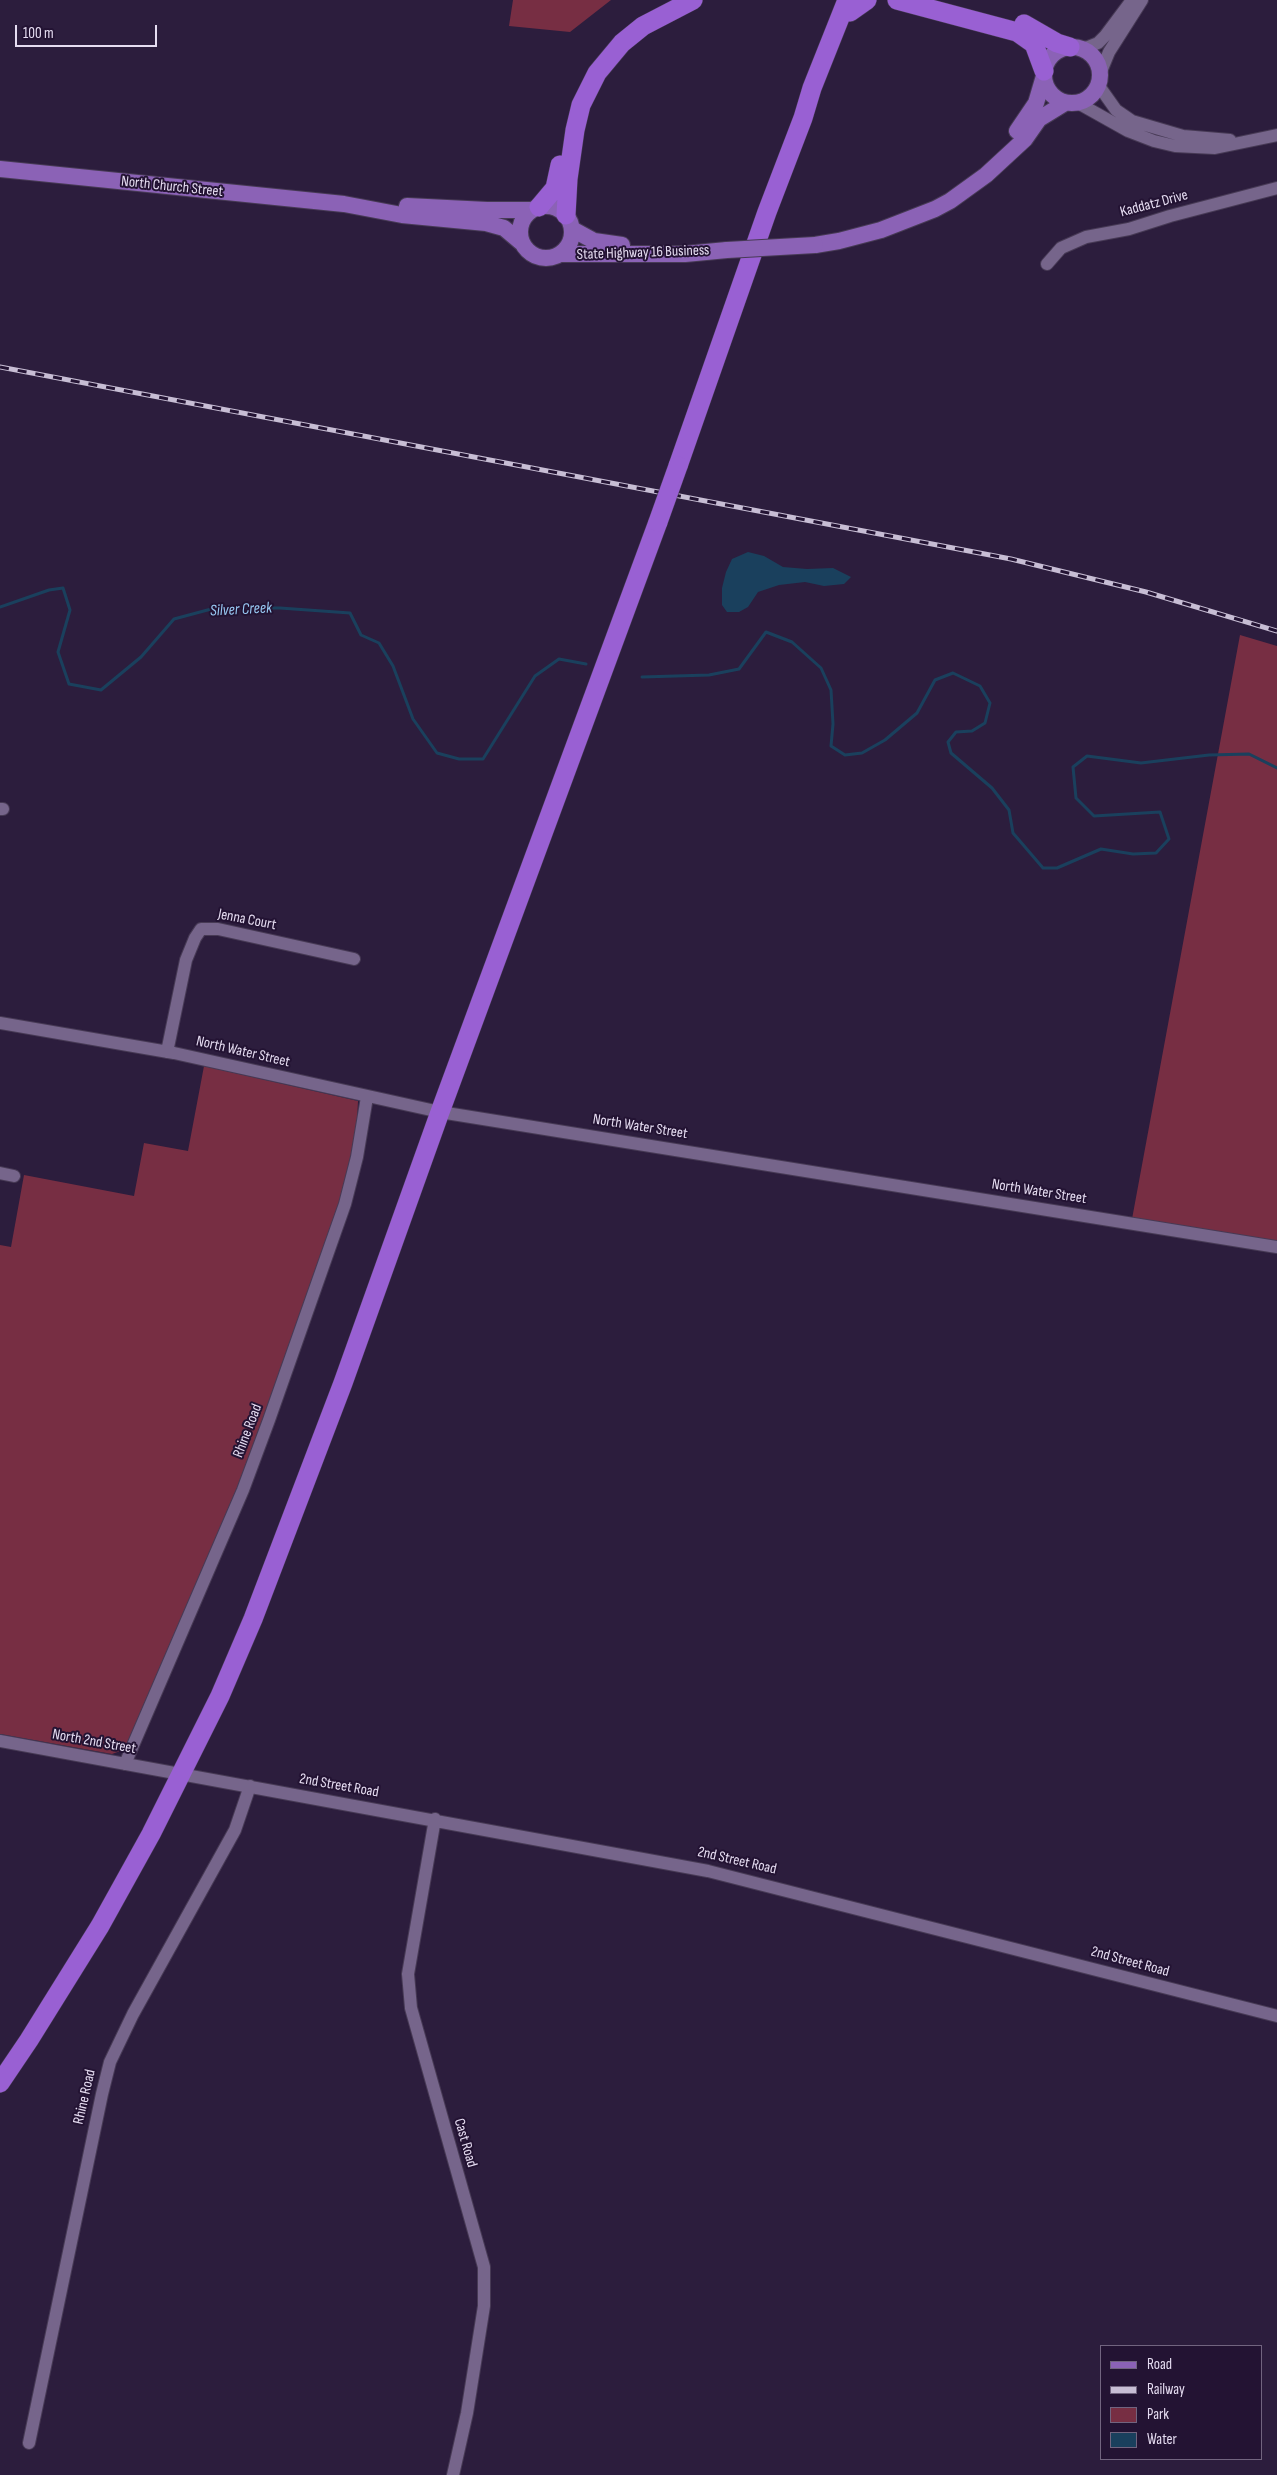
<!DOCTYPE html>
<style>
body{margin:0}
#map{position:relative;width:1277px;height:2475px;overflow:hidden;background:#2c1d3d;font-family:"Sofia Sans Condensed",sans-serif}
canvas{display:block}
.legend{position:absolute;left:1100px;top:2345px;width:162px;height:115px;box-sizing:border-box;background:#231333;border:1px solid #71647f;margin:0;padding:6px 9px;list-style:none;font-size:15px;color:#e6ddf2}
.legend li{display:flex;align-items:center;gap:10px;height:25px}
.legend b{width:25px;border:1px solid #71647f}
.scale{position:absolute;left:15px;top:25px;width:142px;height:22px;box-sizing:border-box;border:2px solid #e6ddf2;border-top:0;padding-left:6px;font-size:15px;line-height:18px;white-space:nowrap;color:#e6ddf2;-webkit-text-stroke:4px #231333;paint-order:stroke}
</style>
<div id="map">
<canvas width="1277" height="2475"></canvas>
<ul class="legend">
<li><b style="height:6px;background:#8b62b6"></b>Road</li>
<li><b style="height:6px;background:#c7bdd4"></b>Railway</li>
<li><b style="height:14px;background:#772e43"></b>Park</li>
<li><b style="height:14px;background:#1a405d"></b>Water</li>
</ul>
<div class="scale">100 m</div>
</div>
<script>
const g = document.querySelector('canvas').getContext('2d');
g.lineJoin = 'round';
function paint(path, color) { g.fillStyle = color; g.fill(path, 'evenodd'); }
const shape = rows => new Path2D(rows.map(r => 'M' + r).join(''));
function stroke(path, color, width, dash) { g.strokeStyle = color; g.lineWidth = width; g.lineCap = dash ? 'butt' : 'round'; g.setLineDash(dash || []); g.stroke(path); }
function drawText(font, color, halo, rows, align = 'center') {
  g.font = font + ' "Sofia Sans Condensed",sans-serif'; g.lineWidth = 4; g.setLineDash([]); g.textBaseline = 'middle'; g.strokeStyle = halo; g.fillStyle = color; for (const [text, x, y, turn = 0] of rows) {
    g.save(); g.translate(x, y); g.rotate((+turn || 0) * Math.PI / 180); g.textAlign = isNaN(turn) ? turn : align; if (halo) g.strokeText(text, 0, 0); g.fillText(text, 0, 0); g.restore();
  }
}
paint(shape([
 [513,0,611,0,570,32,509,26],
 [1240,635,1277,646,1277,1242,1132,1219],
 [204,1066,358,1101,356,1142,351,1170,251,1459,129,1744,123,1750,112,1754,0,1734,0,1245,11,1247,24,1175,134,1196,144,1143,188,1151]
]), '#772e43');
paint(shape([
 [748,552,764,556,783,567,807,569,833,568,851,577,844,584,824,586,805,582,779,585,758,592,748,607,739,612,727,612,722,605,722,588,726,572,732,559]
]), '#1a405d');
stroke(shape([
 [0,607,49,590,63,588,70,610,58,652,69,684,101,690,141,657,174,619,215,608,280,608,350,613,361,635,379,643,393,666,413,719,437,753,459,759,483,759,535,676,559,659,586,664],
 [642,677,709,675,739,669,766,632,792,642,821,668,831,690,833,724,831,746,845,755,862,753,885,740,917,713,935,680,953,673,980,686,990,703,985,723,972,731,956,732,948,742,951,753,992,788,1009,810,1013,833,1043,868,1057,868,1101,849,1133,854,1156,853,1169,839,1160,812,1094,816,1076,798,1073,767,1087,756,1141,763,1209,755,1249,754,1277,768]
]), '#1a405d', 3);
const minor = shape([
 [1083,49,1098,43,1105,36,1132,0],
 [1100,74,1109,52,1142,0],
 [1099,86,1116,110,1132,121,1183,136,1230,140],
 [1078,103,1128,131,1154,141,1175,146,1215,148,1277,135],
 [1047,264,1061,248,1086,237,1129,229,1170,216,1277,188],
 [0,809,3,809],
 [0,1023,174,1053,440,1112,1277,1247],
 [167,1052,186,960,195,938,201,929,218,929,354,959],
 [0,1173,14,1176],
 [0,1741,708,1871,1277,2016],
 [125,1764,243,1490,269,1420,345,1204,357,1157,367,1097],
 [435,1819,408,1974,411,2008,484,2267,484,2306,467,2413,453,2475],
 [29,2443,102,2094,110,2062,133,2014,235,1830,250,1786]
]);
const major = shape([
 '1044 75a28 28 0 1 1 56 0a28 28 0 1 1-56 0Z',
 [1017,131,1036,103,1044,76],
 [0,169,344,204,402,215,486,223,504,228,523,244],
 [407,206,487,210,532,210],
 '520 232a26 26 0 1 1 52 0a26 26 0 1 1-52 0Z',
 [572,229,594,241,622,245],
 [815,245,839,241,881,230,935,209,950,201,986,175,1025,139,1039,119,1065,103],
 [560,254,685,254,727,250]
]);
const highway = shape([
 [897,0,1017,32,1034,44,1044,71],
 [850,12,867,0],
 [1024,24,1057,43,1070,47],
 [539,207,555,188,560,165],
 [566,215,568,179,575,130,581,105,597,73,622,43,643,26,693,0],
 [678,466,767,212,803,118,812,88,847,0],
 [0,2083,29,2040,100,1926,151,1834,220,1696,253,1619,343,1383,440,1112,658,522]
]);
stroke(minor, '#473a55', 14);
stroke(major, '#473a55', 18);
stroke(highway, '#473a55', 20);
stroke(minor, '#76658b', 12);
stroke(major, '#8b62b6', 16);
stroke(highway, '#9960d3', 19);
const rail = shape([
 [0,367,1011,559,1146,592,1277,631]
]);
stroke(rail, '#c7bdd4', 5);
stroke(rail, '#231333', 3, [9]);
const majorBridge = shape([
 [727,250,815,245]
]);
const highwayBridge = shape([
 [658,522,678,466]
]);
stroke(majorBridge, '#473a55', 18, []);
stroke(highwayBridge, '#473a55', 20, []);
stroke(majorBridge, '#8b62b6', 16);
stroke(highwayBridge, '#9960d3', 19);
drawText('15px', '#e6ddf2', '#231333', [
 ["North Church Street",172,187,6],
 ["Kaddatz Drive",1154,204,-15],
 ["State Highway 16 Business",643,253,-2],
 ["Jenna Court",247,920,11],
 ["North Water Street",243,1052,13],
 ["North Water Street",640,1127,9],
 ["North Water Street",1039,1192,9],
 ["Rhine Road",248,1431,-69],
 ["North 2nd Street",94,1742,10],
 ["2nd Street Road",339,1786,10],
 ["2nd Street Road",737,1861,13],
 ["2nd Street Road",1130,1962,15],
 ["Rhine Road",85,2097,-77],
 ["Cast Road",465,2143,74]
]);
drawText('italic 16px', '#98c9f3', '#231333', [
 ["Silver Creek",241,610,-3]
]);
</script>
